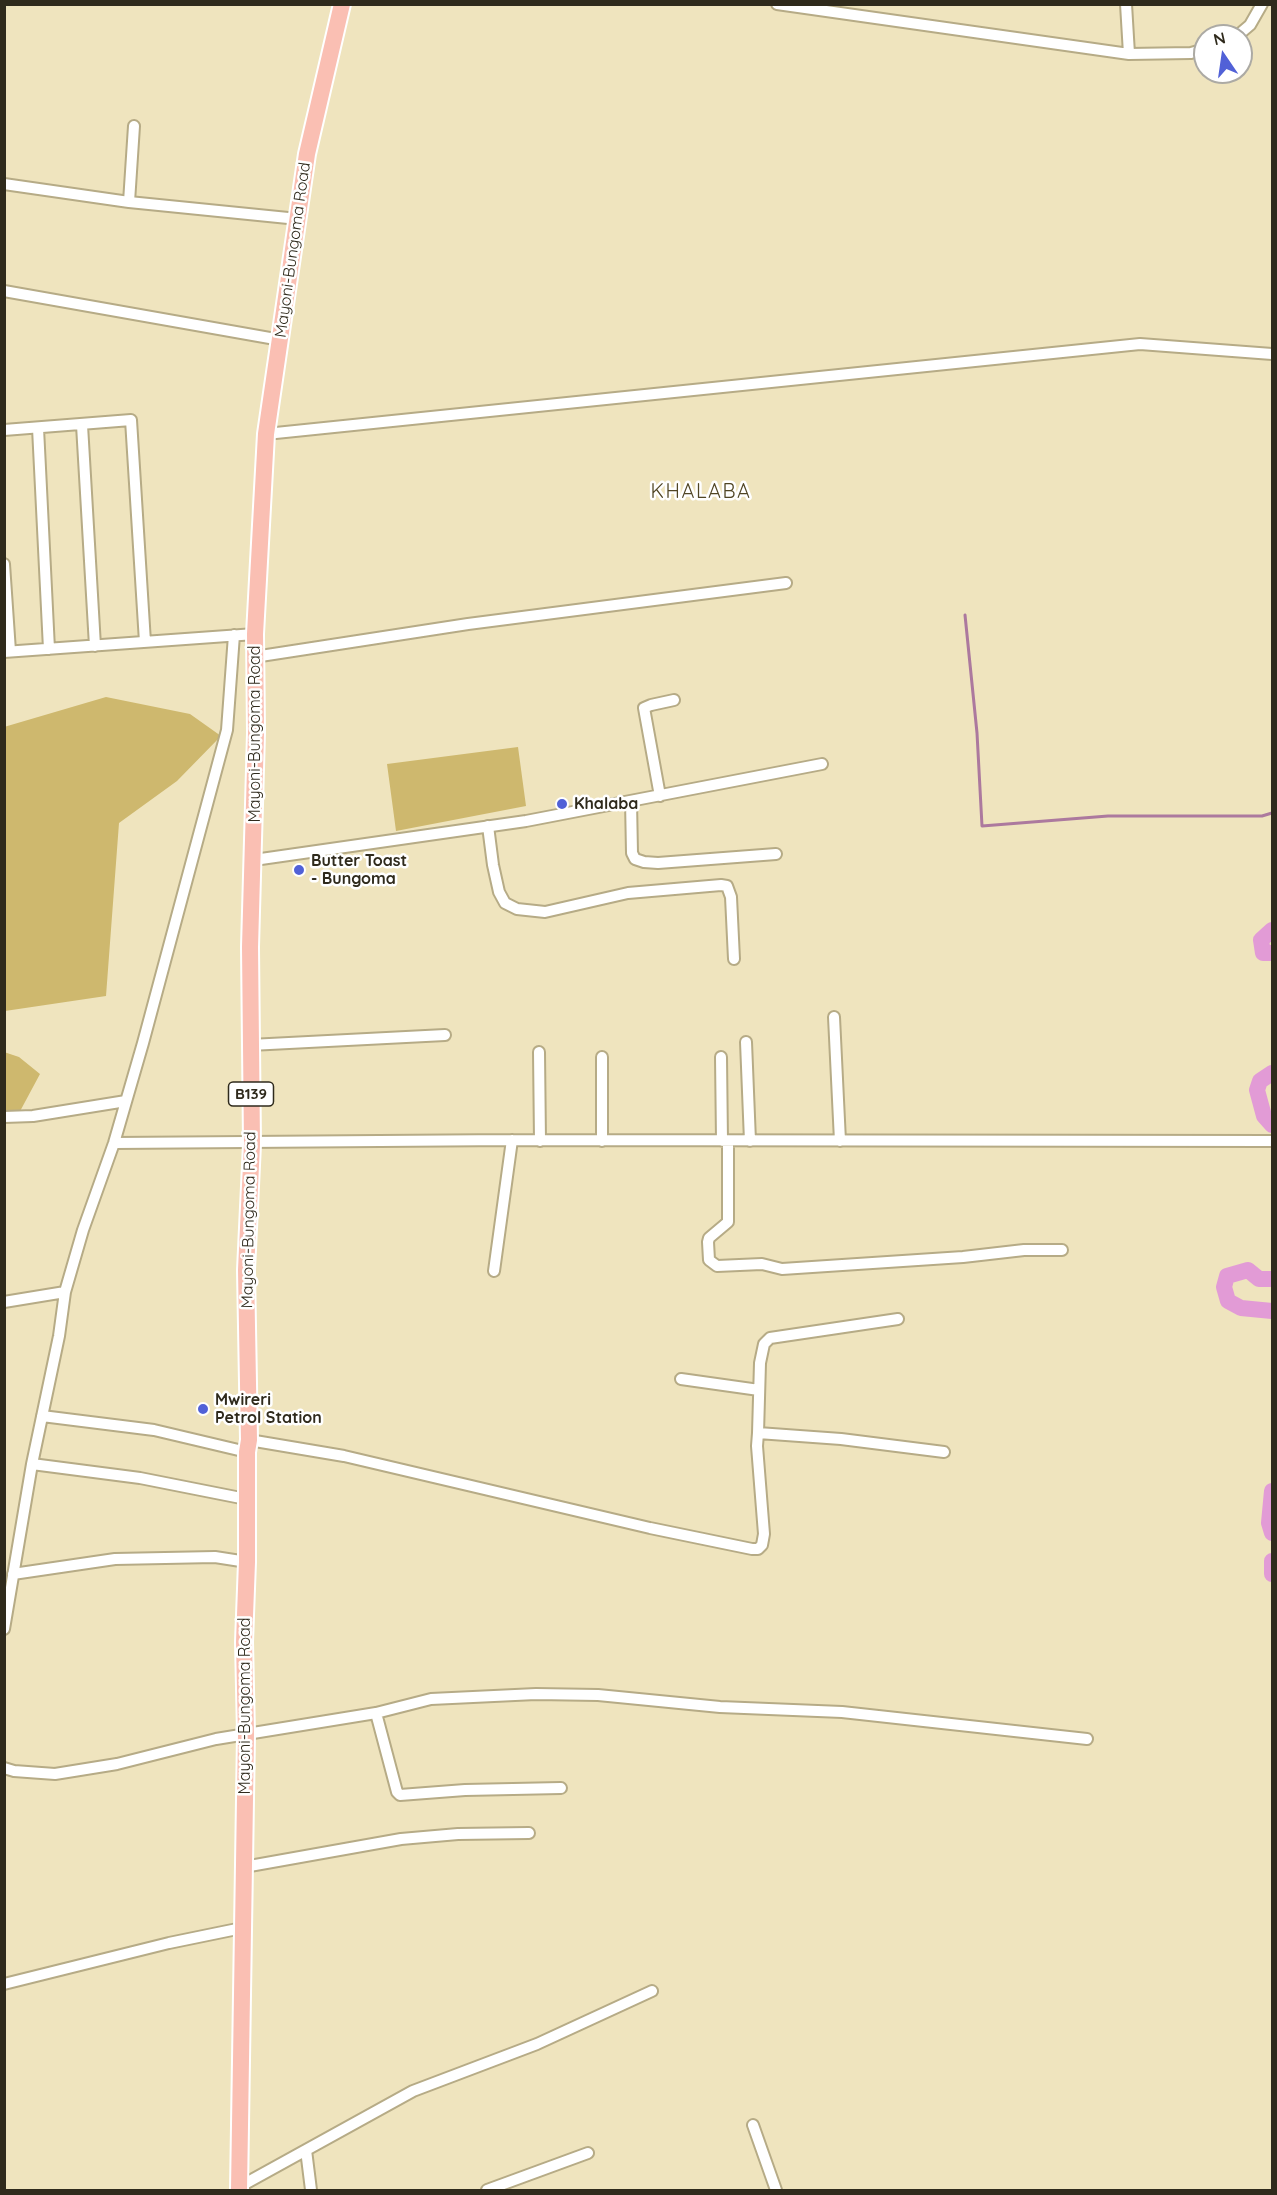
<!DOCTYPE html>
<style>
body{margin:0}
#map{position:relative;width:1277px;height:2195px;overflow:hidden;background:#efe4be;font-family:Quicksand,sans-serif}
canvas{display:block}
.frame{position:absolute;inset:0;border:6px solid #2f2a1c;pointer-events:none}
.north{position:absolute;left:1193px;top:24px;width:60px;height:60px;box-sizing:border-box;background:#fff;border:2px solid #acaaa4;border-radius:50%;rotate:347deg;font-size:16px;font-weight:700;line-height:24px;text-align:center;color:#2f2a1c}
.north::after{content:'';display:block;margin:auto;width:21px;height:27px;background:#5161d7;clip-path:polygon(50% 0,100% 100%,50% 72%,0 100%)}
</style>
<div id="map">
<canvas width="1277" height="2195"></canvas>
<div class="frame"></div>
<div class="north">N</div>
</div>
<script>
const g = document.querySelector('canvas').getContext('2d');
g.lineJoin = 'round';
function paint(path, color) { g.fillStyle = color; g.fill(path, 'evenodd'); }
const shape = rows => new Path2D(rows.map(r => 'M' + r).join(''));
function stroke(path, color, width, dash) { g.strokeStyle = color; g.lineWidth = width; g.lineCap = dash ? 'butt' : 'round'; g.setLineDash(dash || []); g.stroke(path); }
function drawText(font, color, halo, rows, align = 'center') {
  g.font = font + ' Quicksand,sans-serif'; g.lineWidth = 5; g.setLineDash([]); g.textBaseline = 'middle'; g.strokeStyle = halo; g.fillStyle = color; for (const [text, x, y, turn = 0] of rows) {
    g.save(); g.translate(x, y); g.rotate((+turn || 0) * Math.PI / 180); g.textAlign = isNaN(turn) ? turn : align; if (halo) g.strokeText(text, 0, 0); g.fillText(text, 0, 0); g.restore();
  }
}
paint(shape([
 [106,697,190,714,221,736,177,781,119,823,106,996,5,1011,4,727],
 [518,747,526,806,396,831,387,764],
 [4,1052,19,1057,40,1074,18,1115,5,1116]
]), '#ceb86e');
stroke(shape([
 [965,615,977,733,982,826,1108,816,1262,816,1272,813]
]), '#ac799e', 3);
stroke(shape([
 [1272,930,1261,940,1263,953,1272,953],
 [1272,1073,1260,1081,1257,1090,1264,1116,1272,1125],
 [1272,1279,1259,1279,1248,1270,1227,1276,1224,1287,1228,1301,1241,1308,1272,1311],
 [1272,1491,1269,1523,1272,1533],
 [1272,1561,1272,1574]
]), '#e29bd6', 16);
const street = shape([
 [777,4,1129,54,1191,53,1205,49],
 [1126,4,1129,54],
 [1237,36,1250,25,1262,4],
 [134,126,129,202,298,219],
 [4,184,129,202],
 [4,291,281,340],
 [82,425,95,646],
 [38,428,49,649],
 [4,430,131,420,145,642],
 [266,434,1140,344,1272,354],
 [4,564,10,651],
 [4,652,255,634],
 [254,657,468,624,786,583],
 [660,796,644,708,651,705,674,700],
 [631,801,632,853,635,859,644,862,658,863,776,854],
 [488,826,493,865,499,892,505,903,517,909,545,912,628,893,721,885,727,886,731,897,734,959],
 [254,860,526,821,822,764],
 [834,1017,840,1141],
 [746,1042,750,1141],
 [250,1045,445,1035],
 [539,1052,540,1141],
 [602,1057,602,1141],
 [721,1057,722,1141],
 [4,1117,33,1116,126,1101],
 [728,1141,728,1222,709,1238,708,1242,709,1260,717,1266,762,1264,782,1269,963,1257,1024,1250,1062,1250],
 [114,1143,512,1140,1272,1141],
 [494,1271,512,1140],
 [4,1302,65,1292],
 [681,1379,759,1390],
 [42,1416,154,1430,247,1452],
 [758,1433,760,1363,764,1344,770,1338,898,1319],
 [249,1440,344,1456,650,1528,752,1549,758,1549,762,1545,764,1534,757,1446,758,1433,841,1439,944,1452],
 [32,1464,140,1478,246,1499],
 [13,1574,115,1559,215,1557,247,1562],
 [4,1629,32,1464,59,1336,65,1292,83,1230,114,1143,143,1043,227,730,234,635],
 [376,1713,397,1792,400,1795,465,1790,561,1788],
 [4,1768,14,1771,55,1774,117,1764,216,1739,376,1713,431,1699,536,1694,598,1695,720,1707,842,1712,1087,1739],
 [244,1867,401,1839,458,1834,529,1833],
 [4,1984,169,1943,242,1928],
 [753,2125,776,2190],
 [306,2150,311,2190],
 [239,2187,413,2091,537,2044,652,1991],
 [487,2190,588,2153]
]);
const primary = shape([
 [239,2190,246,1734,244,1642,247,1562,247,1452,249,1440,246,1270,252,1144,250,947,256,733,255,634,266,434,307,154,342,4]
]);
stroke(street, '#b6ab86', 14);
stroke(primary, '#fff', 20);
stroke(street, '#fff', 10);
stroke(primary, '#fabfb3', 16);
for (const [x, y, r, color] of [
 [562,804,6,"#5161d7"],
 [299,870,6,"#5161d7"],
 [203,1409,6,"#5161d7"]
]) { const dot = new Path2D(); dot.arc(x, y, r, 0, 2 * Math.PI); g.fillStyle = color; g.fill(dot); stroke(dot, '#fff', 2); }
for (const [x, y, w] of [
 [251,1094,45]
]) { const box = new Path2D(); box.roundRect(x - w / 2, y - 12, w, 24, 4.5); g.fillStyle = '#fff'; g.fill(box); stroke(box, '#2f2a1c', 1.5); }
drawText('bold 15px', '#2f2a1c', null, [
 ["B139",251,1094]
]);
drawText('16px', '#2f2a1c', '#fff', [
 ["Mayoni-Bungoma Road",293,250,-82],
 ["Mayoni-Bungoma Road",255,734,-90],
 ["Mayoni-Bungoma Road",249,1220,-89],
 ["Mayoni-Bungoma Road",245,1706,-90]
]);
drawText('bold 16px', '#2f2a1c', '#fff', [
 ["Khalaba",574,804],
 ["Butter Toast",311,861],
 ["- Bungoma",311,879],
 ["Mwireri",215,1400],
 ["Petrol Station",215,1418]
], 'left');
g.letterSpacing = '1.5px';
drawText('20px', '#504524', '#fff', [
 ["KHALABA",701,492]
]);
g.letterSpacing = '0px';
</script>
